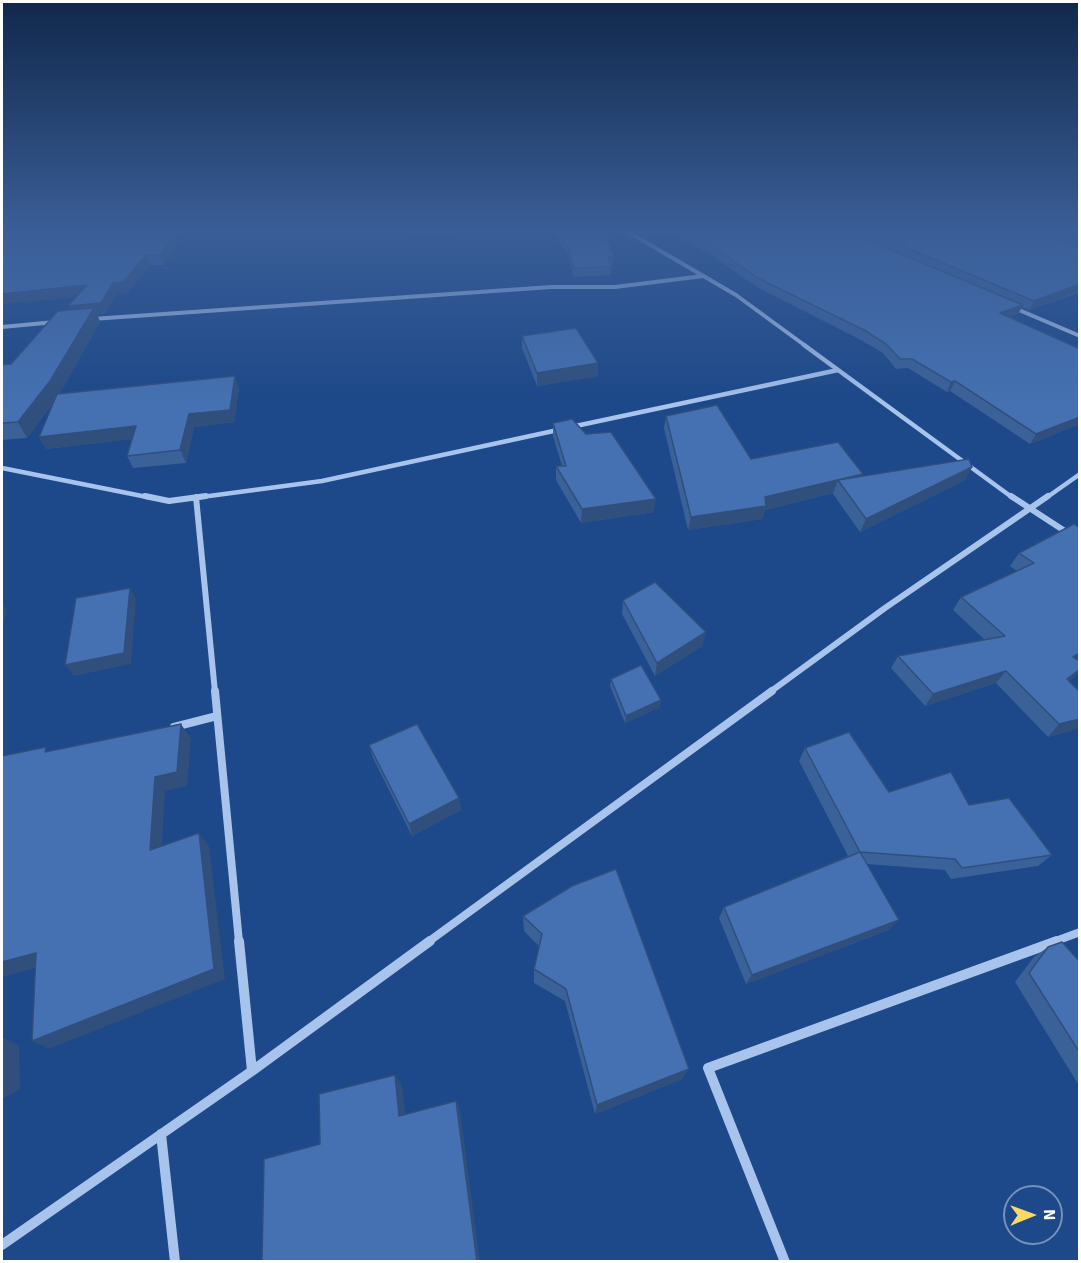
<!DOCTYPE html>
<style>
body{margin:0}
#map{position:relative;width:1081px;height:1263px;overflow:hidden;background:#1d4889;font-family:Signika,sans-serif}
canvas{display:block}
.frame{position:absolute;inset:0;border:3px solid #fff;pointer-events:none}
.north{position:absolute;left:1003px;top:1185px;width:60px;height:60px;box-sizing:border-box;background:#1d4889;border:2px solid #7791b8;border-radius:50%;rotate:89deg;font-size:16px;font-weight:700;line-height:24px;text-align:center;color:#fff}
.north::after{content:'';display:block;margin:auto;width:21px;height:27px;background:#fbd766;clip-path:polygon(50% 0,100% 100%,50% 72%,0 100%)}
</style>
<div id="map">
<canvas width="1081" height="1263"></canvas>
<div class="frame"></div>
<div class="north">N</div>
</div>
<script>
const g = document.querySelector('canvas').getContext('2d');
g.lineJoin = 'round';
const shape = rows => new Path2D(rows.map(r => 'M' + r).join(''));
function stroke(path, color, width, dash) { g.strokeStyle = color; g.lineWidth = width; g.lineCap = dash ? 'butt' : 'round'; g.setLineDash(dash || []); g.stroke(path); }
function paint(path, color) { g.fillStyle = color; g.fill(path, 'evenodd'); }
stroke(shape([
 [623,229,736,295,807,347],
 [1012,307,1080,336],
 [92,319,551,287,615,287,703,276],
 [2,327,55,322]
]), '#a8c3ec', 4);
stroke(shape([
 [804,345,1013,498],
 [571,427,838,370],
 [2,468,152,498],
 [194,498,322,481,558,430],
 [1046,498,1080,474]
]), '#a8c3ec', 4.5);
stroke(shape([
 [145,496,169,501,206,496],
 [1011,496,1080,541],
 [196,497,215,692],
 [770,692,885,608,1048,496]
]), '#a8c3ec', 6);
stroke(shape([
 [215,691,239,942],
 [174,727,217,716],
 [428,942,772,691],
 [1053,942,1080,932]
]), '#a8c3ec', 8);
stroke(shape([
 [239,941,252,1071],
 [161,1134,175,1262],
 [2,1245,252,1071,430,941],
 [785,1262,708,1068,1057,941]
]), '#a8c3ec', 10);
paint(shape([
 [187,229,164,265,150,265,128,292,117,293,105,314,97,314,100,322,60,393,239,388,234,422,194,427,186,463,133,468,127,456,132,439,46,449,39,437,52,405,27,438,2,440,2,365,11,364,70,310,68,306],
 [411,229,458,229,453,237,412,235],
 [551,229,629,229,630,238,607,240,614,257,613,265,611,265,611,275,574,277,568,255],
 [629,229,1080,229,1080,292,1029,310,1022,307,1018,314,1010,317,1080,349,1080,424,1030,444,950,391,947,392,908,368,896,369,883,353,861,340,757,287,708,253,675,236,644,236],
 [522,336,598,363,598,376,537,386,522,348],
 [666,416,751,459,862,476,972,467,965,480,860,532,833,494,833,493,765,510,762,519,688,530,664,428],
 [553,423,654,512,581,523,556,480,556,466,562,466,553,436],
 [1080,527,1080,671,1069,681,1080,692,1080,728,1048,737,996,683,925,706,891,668,898,656,985,640,953,610,961,597,1017,571,1010,566,1019,553],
 [623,600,706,632,702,646,655,676,622,614],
 [611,679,660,707,625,723,610,686],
 [369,745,459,798,461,810,412,836,373,758],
 [805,748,889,792,969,805,1052,855,1038,866,951,879,945,870,867,864,889,930,746,984,719,918,724,907,848,856,799,761],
 [572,886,682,1079,595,1114,565,1001,534,983,534,969,539,946,524,931,523,916],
 [1048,947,1080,962,1080,1087,1015,982,1034,957]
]), '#3b6199');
paint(shape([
 [177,229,187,229,164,265,160,255],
 [453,229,458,229,453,237],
 [630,229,630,238,603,240,604,232],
 [146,255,150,265,128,292,117,293,105,314,97,314,100,322,58,397,27,438,18,422,73,316,68,306,113,283],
 [1080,284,1079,291,1029,310,1034,301],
 [87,285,91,296,2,304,2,294],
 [1023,305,1018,314,996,322,1000,313],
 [598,363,598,376,537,386,537,373],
 [235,376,239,388,234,422,194,427,186,463,180,450,189,414],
 [955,381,950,391,947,392,951,382],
 [1080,417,1080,424,1030,444,1036,434],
 [136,426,142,438,46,449,39,437],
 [972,467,965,480,860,532,866,519],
 [863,474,857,487,838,480,833,493,765,510,762,519,688,530,691,517,765,497],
 [656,499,654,512,581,523,582,509],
 [130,588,136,599,131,664,74,676,65,665],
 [2,602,7,610,2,630],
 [706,632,702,646,655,676,657,663],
 [1080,653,1080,661,1073,657],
 [1080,669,1080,671,1074,678,1056,692,1067,679],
 [1006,671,996,683,925,706,933,694],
 [661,700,660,707,625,723,626,716],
 [1080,719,1080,728,1048,737,1059,724],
 [181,724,191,739,187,786,165,791,161,862,150,850,155,777],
 [459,798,461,810,412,836,409,824],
 [199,833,209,846,225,979,49,1049,32,1041],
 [899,920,889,930,746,984,752,975],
 [36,953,52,963,2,977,2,962],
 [2,1037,19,1045,20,1090,2,1099],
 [689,1069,682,1079,595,1114,597,1105],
 [395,1075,402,1085,406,1124,399,1116],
 [456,1101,460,1110,480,1262,477,1262]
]), '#304f7d');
const building = shape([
 [2,229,177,229,160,255,146,255,123,282,113,283,101,303,68,306,87,285,2,294,2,229],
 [556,229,630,229,604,232,614,257,608,257,612,267,574,268,568,247,556,229],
 [679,229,841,229,1023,305,1000,313,1080,349,1080,417,1036,434,955,381,951,382,912,359,900,359,886,344,864,330,758,278,709,244,679,229],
 [862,229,1025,229,1080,247,1080,284,1034,301,862,229],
 [1049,229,1080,229,1080,239,1049,229],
 [94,308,50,381,18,422,2,423,2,365,11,364,58,311,94,308],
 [576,328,598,363,537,373,522,336,576,328],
 [235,376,230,410,189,414,180,450,127,456,136,426,39,437,57,394,235,376],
 [717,405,751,459,838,442,863,474,765,497,766,506,691,517,666,416,717,405],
 [572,419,586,434,611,432,656,499,582,509,556,466,566,466,553,423,572,419],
 [969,459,972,467,866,519,838,480,969,459],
 [1074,524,1080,528,1080,653,1073,657,1080,661,1080,669,1067,679,1080,692,1080,719,1059,724,1006,671,933,694,898,656,1005,636,961,597,1034,563,1019,553,1074,524],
 [655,582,706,632,657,663,623,600,655,582],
 [130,588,124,653,65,665,76,598,130,588],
 [641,665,661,700,626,716,611,679,641,665],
 [181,724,177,772,155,777,150,850,199,833,214,969,32,1041,36,953,2,962,2,756,46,747,45,752,181,724],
 [417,724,459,798,409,824,369,745,417,724],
 [849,732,889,792,951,772,969,805,1009,798,1052,855,962,868,955,859,860,852,805,748,849,732],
 [860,852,899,920,752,975,724,907,860,852],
 [616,869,689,1069,597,1105,566,989,534,969,542,934,523,916,572,886,616,869],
 [1062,942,1080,962,1080,1053,1029,973,1048,947,1062,942],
 [395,1075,399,1116,456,1101,477,1262,262,1262,264,1159,320,1144,319,1094,395,1075]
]);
paint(building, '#4571b2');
stroke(building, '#304f7d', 1.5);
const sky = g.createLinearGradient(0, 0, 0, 405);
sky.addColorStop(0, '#10284b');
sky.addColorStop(0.57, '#3a5e97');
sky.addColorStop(1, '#3a5e9700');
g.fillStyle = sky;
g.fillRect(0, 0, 1081, 405);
</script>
